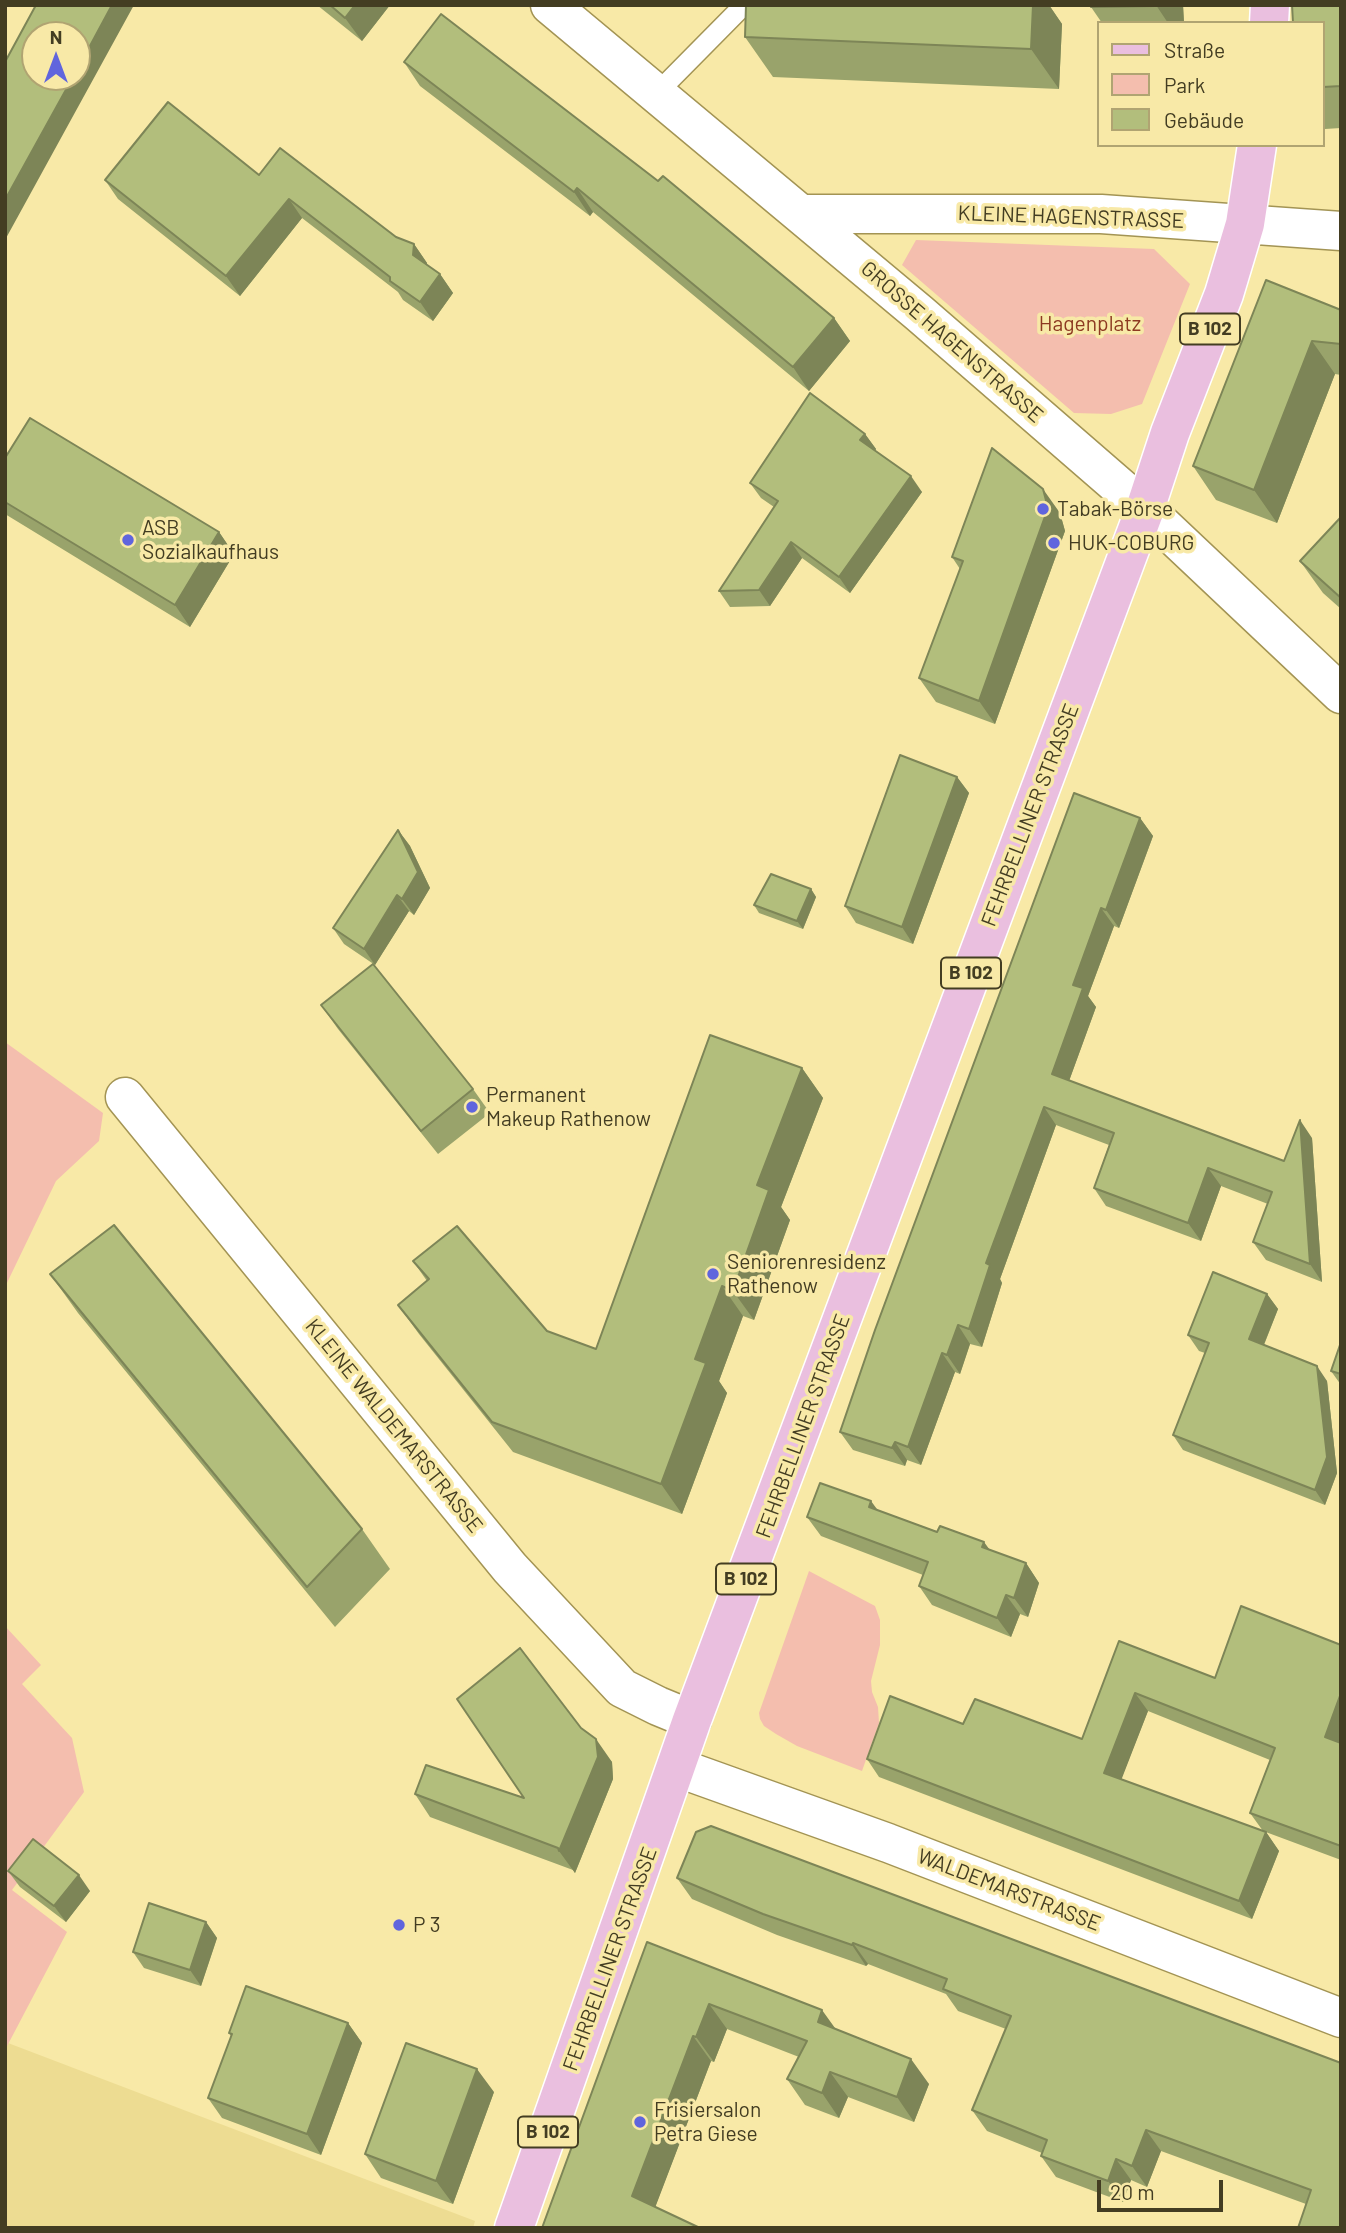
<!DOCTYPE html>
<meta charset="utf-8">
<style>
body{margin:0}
#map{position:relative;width:1346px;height:2233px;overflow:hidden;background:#f8e9a7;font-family:Barlow,sans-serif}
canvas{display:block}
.frame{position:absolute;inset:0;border:7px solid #433d22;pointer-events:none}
.legend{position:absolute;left:1097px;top:21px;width:228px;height:126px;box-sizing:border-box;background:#f8e9a7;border:2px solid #b0a472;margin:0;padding:9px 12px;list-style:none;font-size:21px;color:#433d22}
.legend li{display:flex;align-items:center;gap:14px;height:35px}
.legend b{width:35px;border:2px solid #b0a472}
.north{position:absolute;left:21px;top:21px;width:70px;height:70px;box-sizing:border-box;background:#f8e9a7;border:2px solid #b0a472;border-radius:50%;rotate:0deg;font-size:19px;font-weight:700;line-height:28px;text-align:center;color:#433d22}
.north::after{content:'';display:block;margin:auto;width:24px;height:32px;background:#6065dd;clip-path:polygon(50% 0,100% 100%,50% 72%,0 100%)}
.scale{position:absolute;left:1097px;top:2180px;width:126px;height:32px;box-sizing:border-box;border:4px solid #433d22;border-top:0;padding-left:9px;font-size:21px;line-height:24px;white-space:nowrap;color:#433d22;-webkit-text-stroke:5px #f8e9a7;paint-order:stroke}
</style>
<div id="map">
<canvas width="1346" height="2233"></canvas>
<div class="frame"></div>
<ul class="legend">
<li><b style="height:9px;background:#eabfdf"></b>Straße</li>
<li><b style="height:19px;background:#f4beae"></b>Park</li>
<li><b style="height:19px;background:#b2be7c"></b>Gebäude</li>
</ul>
<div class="north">N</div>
<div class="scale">20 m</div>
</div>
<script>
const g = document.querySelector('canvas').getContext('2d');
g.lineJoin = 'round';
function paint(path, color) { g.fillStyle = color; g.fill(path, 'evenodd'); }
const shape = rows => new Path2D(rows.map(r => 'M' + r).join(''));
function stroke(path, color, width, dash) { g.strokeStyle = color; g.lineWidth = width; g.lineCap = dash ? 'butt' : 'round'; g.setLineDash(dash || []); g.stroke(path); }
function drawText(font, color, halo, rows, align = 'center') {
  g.font = font + ' Barlow,sans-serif'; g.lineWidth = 7; g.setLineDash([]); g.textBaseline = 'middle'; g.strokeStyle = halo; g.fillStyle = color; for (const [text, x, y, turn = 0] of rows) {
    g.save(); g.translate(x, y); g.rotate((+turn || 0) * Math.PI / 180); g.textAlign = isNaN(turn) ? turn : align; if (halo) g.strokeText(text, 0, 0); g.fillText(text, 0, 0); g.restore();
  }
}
paint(shape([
 [8,2043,475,2221,473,2228,5,2228,5,2050]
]), '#eddc92');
paint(shape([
 [916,240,1154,249,1190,284,1142,404,1111,414,1074,413,902,265],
 [5,1042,103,1113,99,1141,56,1181,5,1287],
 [809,1571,875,1606,880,1620,880,1645,871,1681,872,1692,878,1707,879,1723,862,1771,797,1746,776,1734,764,1726,760,1719,759,1713],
 [5,1626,41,1665,22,1684,72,1738,84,1792,12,1890,67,1932,5,2050]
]), '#f4beae');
const lane = shape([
 [656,94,744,5]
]);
const street = shape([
 [550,5,919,313,1145,509,1341,694],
 [802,214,1101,214,1341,231],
 [125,1097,510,1568,622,1688,658,1706,692,1720],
 [676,1767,888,1843,1341,2018]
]);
const primary = shape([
 [1269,23,1270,5],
 [514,2228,692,1720,1145,509,1170,433,1224,294,1245,224,1257,145]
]);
stroke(lane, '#a39454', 22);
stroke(street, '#a39454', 41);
stroke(primary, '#fff', 41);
stroke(lane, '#fff', 19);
stroke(street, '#fff', 38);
stroke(primary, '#eabfdf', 38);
paint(shape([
 [317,5,390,5,362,41],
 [746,5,1049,5,1062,24,1059,89,773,77,745,37],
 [1091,5,1183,5,1184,23,1102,23,1091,7],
 [1341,5,1341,128,1325,129,1323,126,1323,23],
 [404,62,834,318,850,341,809,391,593,212,590,216,420,86],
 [259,175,396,237,414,244,427,263,427,265,440,274,453,293,433,321,403,300,398,292,302,218,240,296,118,199,105,180],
 [1341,310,1341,375,1335,374,1277,523,1216,500,1193,466],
 [865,434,876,449,875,451,922,492,850,593,802,558,770,606,730,607,719,591,774,507,761,498,750,483],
 [5,458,219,532,234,554,190,627,5,514],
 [1060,513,1065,531,995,724,936,702,919,678,960,569,952,557],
 [1341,517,1341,609,1323,593,1300,561],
 [957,777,969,793,913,944,856,923,845,906],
 [1140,818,1153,836,1119,928,1114,926,1088,996,1096,1007,1069,1081,1284,1161,1312,1138,1322,1282,1266,1260,1253,1242,1268,1204,1221,1186,1201,1241,1106,1206,1094,1188,1109,1145,1056,1125,1000,1279,1002,1283,982,1347,970,1344,960,1374,955,1372,921,1465,907,1460,905,1466,853,1450,840,1432],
 [398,830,410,846,430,888,414,915,409,911,375,965,344,944,333,928],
 [811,889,816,897,803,929,759,913,754,905],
 [321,1005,473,1089,490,1113,438,1154,338,1029],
 [802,1068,823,1098,781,1207,790,1220,754,1320,743,1316,719,1381,727,1393,682,1514,513,1452,419,1334,398,1305,427,1281,413,1261,547,1331,596,1349],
 [50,1274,362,1529,390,1569,335,1627,78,1313],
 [1267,1294,1278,1309,1264,1345,1327,1381,1337,1473,1325,1505,1183,1450,1173,1435,1205,1353,1199,1351,1188,1335],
 [1341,1342,1341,1385,1331,1371],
 [877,1510,1026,1563,1039,1583,1028,1617,1020,1614,1011,1637,932,1605,919,1586,923,1575,821,1536,807,1517],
 [1119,1641,1215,1678,1341,1645,1341,1860,1263,1831,1250,1813,1270,1760,1148,1711,1121,1779,1266,1832,1279,1851,1252,1919,879,1777,867,1759,963,1724,1082,1739],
 [581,1728,612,1762,613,1779,575,1873,573,1870,430,1817,415,1794,524,1798],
 [8,1871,90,1891,66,1922,20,1887],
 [677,1878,1341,2063,1341,2228,1306,2204,1161,2151,1147,2187,1131,2180,1123,2202,1056,2177,1041,2156,1042,2153,987,2131,972,2110,1006,2029,958,2011,946,1994,868,1964,866,1966,777,1935,692,1899],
 [206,1922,217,1938,201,1986,144,1968,133,1952],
 [647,1942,836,2029,929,2084,914,2122,848,2097,839,2118,805,2105,787,2079,799,2057,727,2029,714,2062,711,2061,655,2207,542,2228],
 [348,2023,362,2043,321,2155,222,2118,208,2098,231,2036,229,2033],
 [494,2092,453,2204,381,2178,365,2154]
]), '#99a36b');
paint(shape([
 [112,5,134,5,5,240,5,200,73,77,77,77,77,70],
 [355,5,390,5,362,41,345,18],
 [1033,5,1049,5,1062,24,1059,89,1031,49],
 [1156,5,1183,5,1184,23,1168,23],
 [577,188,593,212,590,216,574,192],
 [289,199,302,218,240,296,226,276],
 [414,244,427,263,427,274,413,255],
 [440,274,453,293,433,321,420,302],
 [834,318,850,341,809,391,793,367],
 [1312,341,1335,374,1277,523,1254,490],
 [865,434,876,449,871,456,860,440],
 [911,476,922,492,850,593,839,577],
 [1043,489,1060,513,1065,531,995,724,979,701],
 [219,532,234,554,190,627,175,605],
 [791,542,802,558,770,606,759,590],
 [957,777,969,793,913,944,902,927],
 [1140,818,1153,836,1119,928,1106,910],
 [398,830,410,846,430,888,414,915,402,899],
 [811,889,816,897,803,929,797,921],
 [397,895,409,911,375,965,364,949],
 [1101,908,1114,926,1088,996,1096,1007,1065,1092,1052,1074,1073,985],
 [802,1068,823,1098,781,1207,790,1220,754,1320,733,1291,757,1185],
 [1044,1107,1056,1125,1000,1279,1002,1283,982,1347,969,1329,986,1263],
 [1300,1120,1312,1138,1322,1282,1310,1264],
 [1208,1168,1221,1186,1201,1241,1188,1223],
 [722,1286,743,1316,719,1381,727,1393,682,1514,661,1484,695,1359],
 [1267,1294,1278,1309,1260,1354,1249,1339],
 [958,1325,970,1344,960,1374,947,1355],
 [942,1353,955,1372,921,1465,908,1447],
 [1317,1366,1327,1381,1337,1473,1325,1505,1315,1490],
 [895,1442,907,1460,905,1466,892,1448],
 [871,1501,885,1520,869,1507],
 [984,1542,998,1561,982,1547],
 [1026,1563,1039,1583,1028,1617,1014,1598],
 [1006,1595,1020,1614,1011,1637,997,1618],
 [1135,1693,1148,1711,1117,1791,1104,1773],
 [1341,1693,1341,1747,1325,1737],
 [596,1739,612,1762,613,1779,575,1873,559,1851],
 [1266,1832,1279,1851,1252,1919,1239,1901],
 [79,1875,90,1891,66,1922,54,1906],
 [206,1922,217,1938,201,1986,190,1970],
 [853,1943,868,1964,866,1966,852,1945],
 [709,2004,727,2029,714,2062,696,2037],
 [822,2010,840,2035,818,2022],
 [348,2023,362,2043,321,2155,307,2134],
 [693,2036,711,2061,650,2221,632,2196],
 [911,2059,929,2084,914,2122,897,2097],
 [477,2069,494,2092,453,2204,436,2181],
 [830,2072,848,2097,839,2118,822,2093],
 [1146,2130,1161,2151,1147,2187,1132,2166],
 [1116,2159,1131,2180,1123,2202,1108,2181]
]), '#7d8557');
const building = shape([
 [36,5,112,5,77,70,77,35,35,35,35,77,73,77,5,200,5,62,36,5],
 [330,5,355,5,345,18,330,5],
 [746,5,1033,5,1031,49,745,37,746,5],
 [1091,5,1156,5,1156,6,1091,7,1091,5],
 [1292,5,1341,5,1341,86,1323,87,1323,23,1293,23,1292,5],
 [441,14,658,181,663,176,834,318,793,367,577,188,574,192,404,62,441,14],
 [168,102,259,175,280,148,396,237,414,244,413,255,440,274,420,302,390,281,390,277,289,199,226,276,105,180,168,102],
 [1266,280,1341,310,1341,344,1312,341,1254,490,1193,466,1266,280],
 [810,393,865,434,860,440,911,476,839,577,791,542,759,590,719,591,778,501,750,483,810,393],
 [30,418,219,532,175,605,5,502,5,458,30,418],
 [992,448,1043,489,1048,508,979,701,919,678,963,561,952,557,992,448],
 [1341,517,1341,598,1300,561,1341,517],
 [900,755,957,777,902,927,845,906,900,755],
 [1074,793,1140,818,1106,910,1101,908,1073,985,1083,988,1052,1074,1284,1161,1300,1120,1310,1264,1253,1242,1272,1192,1208,1168,1188,1223,1094,1188,1114,1133,1044,1107,986,1263,990,1265,969,1329,958,1325,947,1355,942,1353,908,1447,895,1442,892,1448,840,1432,875,1330,1074,793],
 [398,830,418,872,402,899,397,895,364,949,333,928,398,830],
 [771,874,811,889,797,921,754,905,771,874],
 [373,964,473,1089,421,1131,321,1005,373,964],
 [710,1035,802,1068,757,1185,769,1190,733,1291,722,1286,695,1359,706,1363,661,1484,492,1422,398,1305,429,1279,413,1261,457,1226,547,1331,596,1349,710,1035],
 [114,1225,362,1529,307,1587,50,1274,114,1225],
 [1213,1272,1267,1294,1249,1339,1317,1366,1327,1457,1315,1490,1173,1435,1209,1343,1188,1335,1213,1272],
 [1341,1342,1341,1374,1331,1371,1341,1342],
 [820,1483,871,1501,869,1507,937,1532,940,1526,984,1542,982,1547,1026,1563,1014,1598,1006,1595,997,1618,919,1586,928,1562,807,1517,820,1483],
 [1241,1606,1341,1645,1341,1693,1325,1737,1341,1743,1341,1846,1250,1813,1275,1748,1135,1693,1104,1773,1266,1832,1239,1901,867,1759,890,1696,963,1724,975,1699,1082,1739,1119,1641,1215,1678,1241,1606],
 [520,1648,581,1728,596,1739,598,1757,559,1851,558,1848,415,1794,426,1765,524,1798,457,1699,520,1648],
 [711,1826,1341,2063,1341,2228,1298,2228,1311,2190,1146,2130,1132,2166,1116,2159,1108,2181,1041,2156,1047,2140,972,2110,1011,2016,943,1989,947,1979,853,1943,852,1945,763,1914,677,1878,696,1832,711,1826],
 [33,1839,79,1875,54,1906,8,1871,33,1839],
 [149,1903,206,1922,190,1970,133,1952,149,1903],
 [647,1942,822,2010,818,2022,911,2059,897,2097,830,2072,822,2093,787,2079,807,2041,709,2004,696,2037,693,2036,632,2196,700,2228,542,2228,647,1942],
 [246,1986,348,2023,307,2134,208,2098,232,2034,229,2033,246,1986],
 [406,2043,477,2069,436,2181,365,2154,406,2043]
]);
paint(building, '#b2be7c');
stroke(building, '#7d8557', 2);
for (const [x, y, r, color] of [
 [1043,509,7,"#6065dd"],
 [128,540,7,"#6065dd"],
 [1054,543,7,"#6065dd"],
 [472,1107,7,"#6065dd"],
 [713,1274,7,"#6065dd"],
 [399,1925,7,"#6065dd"],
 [640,2122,7,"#6065dd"]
]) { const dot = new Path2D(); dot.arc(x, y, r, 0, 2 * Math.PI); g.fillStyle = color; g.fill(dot); stroke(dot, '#f8e9a7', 2.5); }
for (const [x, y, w] of [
 [1210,329,60],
 [971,973,60],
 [746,1579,60],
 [548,2132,60]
]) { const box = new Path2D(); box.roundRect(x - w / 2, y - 15.5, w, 31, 5); g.fillStyle = '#f8e9a7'; g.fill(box); stroke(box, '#433d22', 2); }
drawText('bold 19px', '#433d22', null, [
 ["B 102",1210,329],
 ["B 102",971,973],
 ["B 102",746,1579],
 ["B 102",548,2132]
]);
drawText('21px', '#433d22', '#f8e9a7', [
 ["KLEINE HAGENSTRASSE",1071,217,2],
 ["GROSSE HAGENSTRASSE",952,342,41],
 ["FEHRBELLINER STRASSE",1030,815,-69],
 ["KLEINE WALDEMARSTRASSE",394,1426,51],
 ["FEHRBELLINER STRASSE",803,1426,-70],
 ["WALDEMARSTRASSE",1009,1890,21],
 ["FEHRBELLINER STRASSE",610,1959,-70]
]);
drawText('21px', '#8d3a22', '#f8e9a7', [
 ["Hagenplatz",1090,324]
]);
drawText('21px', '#433d22', '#f8e9a7', [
 ["Tabak-Börse",1057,509],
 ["ASB",142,528],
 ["Sozialkaufhaus",142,552],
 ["HUK-COBURG",1068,543],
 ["Permanent",486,1095],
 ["Makeup Rathenow",486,1119],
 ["Seniorenresidenz",727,1262],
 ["Rathenow",727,1286],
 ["P 3",413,1925],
 ["Frisiersalon",654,2110],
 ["Petra Giese",654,2134]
], 'left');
</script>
